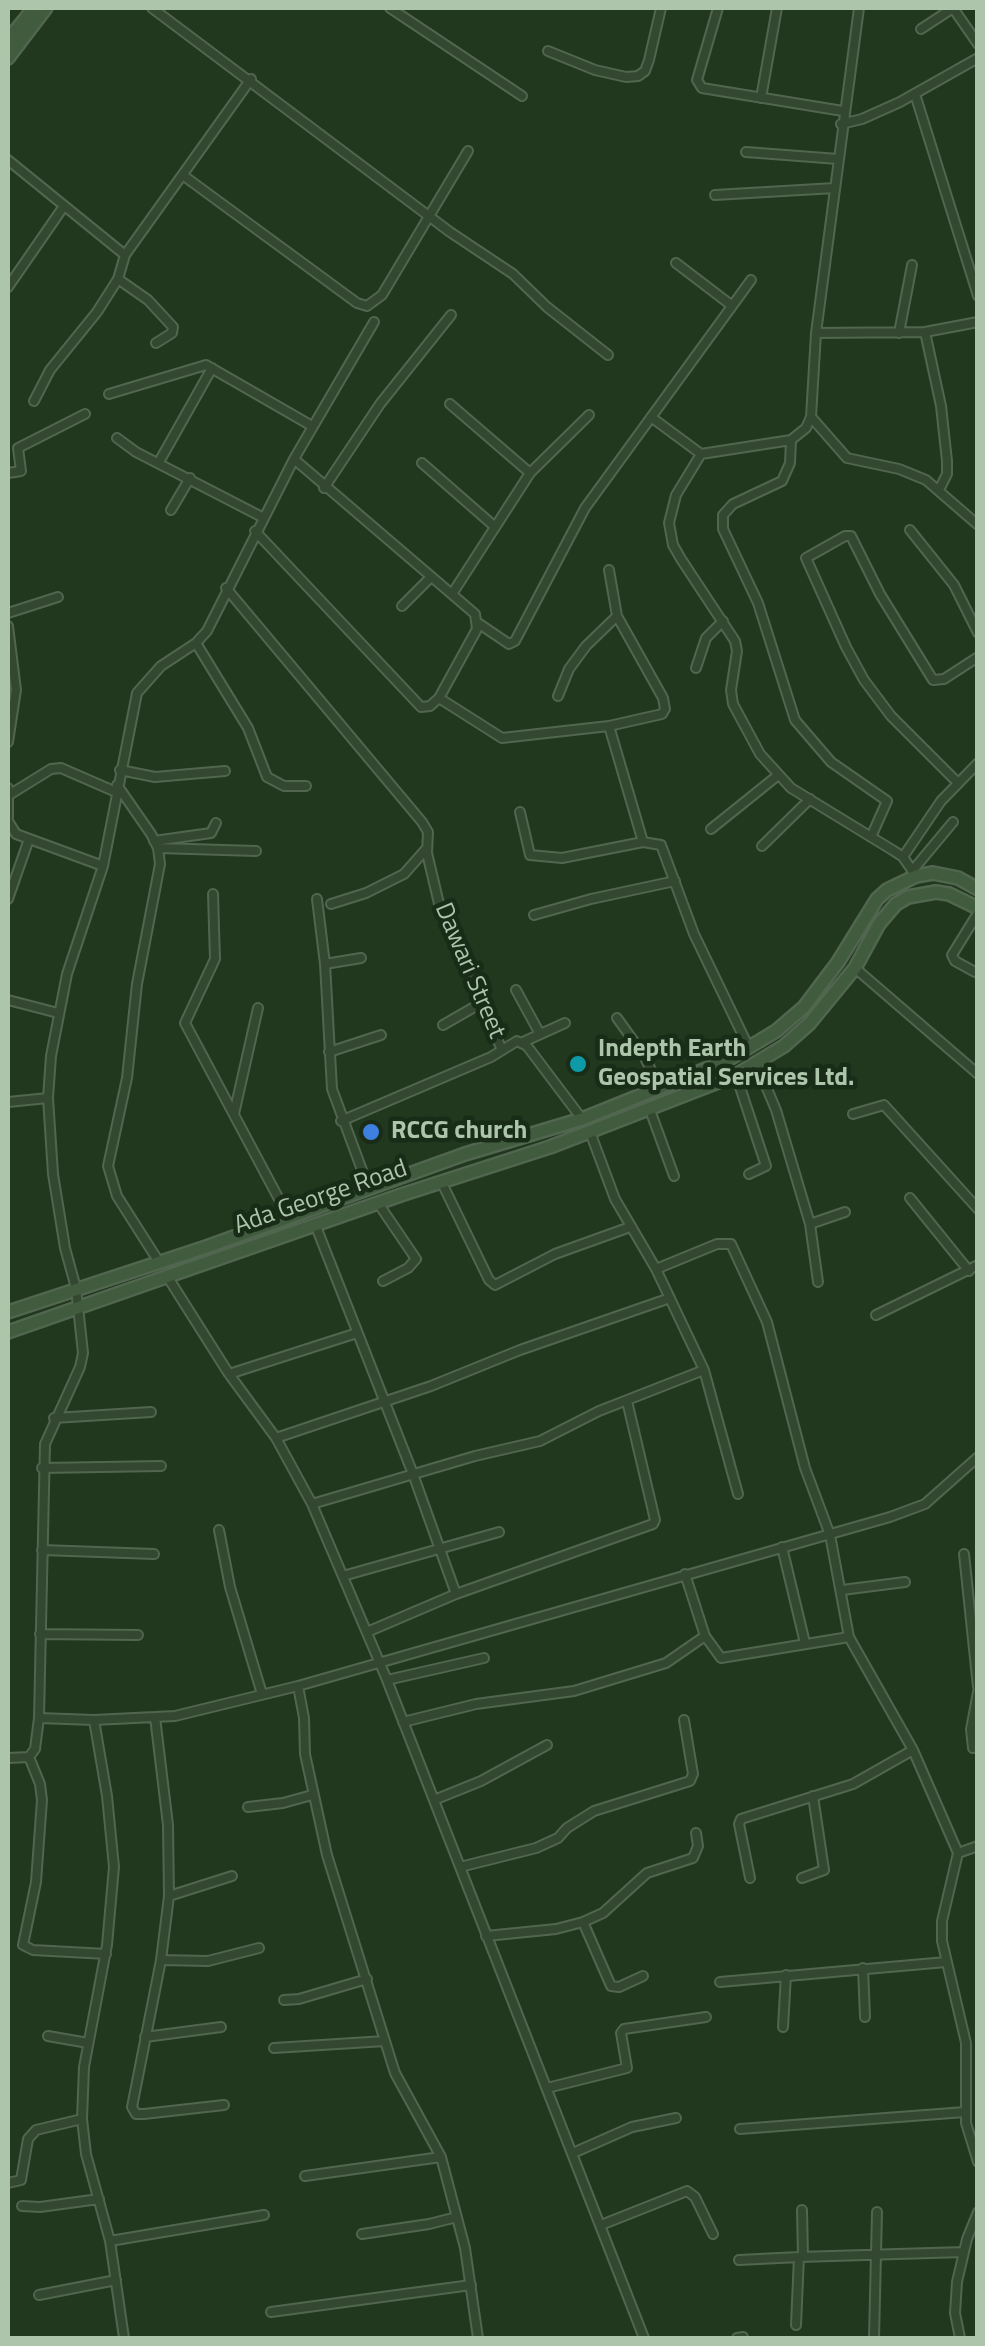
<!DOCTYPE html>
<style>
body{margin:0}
#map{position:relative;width:985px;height:2346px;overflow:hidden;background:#21371e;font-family:"Titillium Web",sans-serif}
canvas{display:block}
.frame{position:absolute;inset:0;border:10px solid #adc5ab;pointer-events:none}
</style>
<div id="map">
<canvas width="985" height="2346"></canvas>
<div class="frame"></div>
</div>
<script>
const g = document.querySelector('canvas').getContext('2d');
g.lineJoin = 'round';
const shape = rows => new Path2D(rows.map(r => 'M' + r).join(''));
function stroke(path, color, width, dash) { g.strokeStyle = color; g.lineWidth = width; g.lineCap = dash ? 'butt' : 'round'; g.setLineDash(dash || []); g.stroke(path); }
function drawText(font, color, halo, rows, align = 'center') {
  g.font = font + ' "Titillium Web",sans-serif'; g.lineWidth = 9; g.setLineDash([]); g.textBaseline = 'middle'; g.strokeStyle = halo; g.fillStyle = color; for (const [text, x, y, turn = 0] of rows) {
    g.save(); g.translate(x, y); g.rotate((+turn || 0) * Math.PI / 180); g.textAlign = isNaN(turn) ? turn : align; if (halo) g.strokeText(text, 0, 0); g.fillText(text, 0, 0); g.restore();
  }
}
const street = shape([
 [152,8,450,232,513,274,547,307,608,355],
 [390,8,522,96],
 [718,8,697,80,702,88,843,111],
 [859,8,816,333,811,417,806,428,791,440,701,454,676,495,669,523,673,545,681,559,735,641,737,651,731,690,733,704,760,754,791,788,894,851,903,857,916,876],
 [953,8,978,44],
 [921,29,953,8],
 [548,51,595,70,626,77,638,76,645,71,649,60,661,8],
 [915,94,978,296],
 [761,98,777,8],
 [841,124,862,119,900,102,978,58],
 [746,152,838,159],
 [8,160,125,255],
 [184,176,357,303,367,306,382,295,468,151],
 [715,195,835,188],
 [676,263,731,305],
 [118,279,148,300,173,327,172,333,156,343],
 [8,287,64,206],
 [925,332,941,406,947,461,947,474,939,490],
 [816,333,925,332,978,322],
 [899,333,912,265],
 [109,394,206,365,312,426],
 [34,401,50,370,97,312,118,279,125,255,251,79],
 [450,404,530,473],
 [651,417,701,454],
 [811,417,847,458,899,469,926,480,978,525],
 [117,438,136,452,262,517],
 [791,440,790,463,782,481,733,504,723,515,723,529,758,603,795,720,831,762,887,801,871,837],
 [159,462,212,368],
 [422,463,494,526],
 [8,473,21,471,18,448,85,414],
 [324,488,380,404,451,315],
 [171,510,190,478],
 [910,530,954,585,978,633],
 [255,531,421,707,430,706,439,698,477,629,475,614,294,459],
 [226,588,422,822,428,832,427,853,440,908,502,1050],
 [452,594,530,473,589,415],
 [402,606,431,577],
 [8,613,58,597],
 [478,623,509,644,515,641,585,508,751,280],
 [8,626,16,690,8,742],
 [196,643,248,728,267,777,284,786,306,786],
 [696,668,706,638,723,621],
 [558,696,569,669,586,646,617,616],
 [439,698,502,738,609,726,662,714,665,709,663,698,617,616,609,570],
 [609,726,643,842],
 [120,770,155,777,225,771],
 [957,782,891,716,864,680,846,647,806,558,845,536,851,536,880,594,933,680,944,679,978,657],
 [117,785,151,834,158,848,160,864,137,984,127,1078,108,1166,117,1196,159,1262],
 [8,788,8,817],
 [9,795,51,769,61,768,116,792],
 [520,812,530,855,562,858,643,842,661,845,694,934,749,1048],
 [8,821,16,834,103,866,67,974,51,1056,48,1098,53,1174,65,1248,76,1288,83,1353,80,1367,45,1444,39,1718,35,1749,29,1757],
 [711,829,777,776],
 [154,841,211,833,216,823],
 [762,846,810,799],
 [158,848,256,851],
 [903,857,941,801,978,763],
 [103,866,137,693,161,666,196,643,207,631,294,459,374,322],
 [913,870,953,822],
 [213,894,215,959,185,1023,288,1216],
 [8,899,29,839],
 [317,899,325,964,332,1089,369,1189],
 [331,904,366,893,404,874,427,848],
 [534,915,591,899,675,881],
 [325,964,361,958],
 [855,968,978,1074],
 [975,972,955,961,952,955,978,913],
 [516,990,540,1034],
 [8,1000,58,1013],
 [617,1018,643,1054,660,1088],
 [443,1025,483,1002],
 [523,1042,565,1023],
 [329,1052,381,1035],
 [757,1065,776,1110,810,1224,818,1282],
 [736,1075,766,1166,749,1174],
 [8,1102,48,1098],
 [650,1110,674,1176],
 [234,1114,258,1008],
 [853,1114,884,1105,978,1209],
 [341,1121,491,1057,517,1041,527,1046,582,1119],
 [590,1132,615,1199,656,1269,704,1370,738,1494],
 [441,1181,489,1280,495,1285,555,1254,630,1227],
 [910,1198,969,1271],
 [378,1203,416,1259,408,1268,383,1281],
 [315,1224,413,1474,456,1594],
 [810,1224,845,1212],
 [656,1269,717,1244,731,1244,767,1322,805,1468,830,1535,849,1637,913,1750,958,1853,942,1921,942,1941,966,2043,966,2123,978,2162],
 [167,1276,229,1374,276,1438,312,1504,387,1680,644,2338],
 [876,1315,978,1265],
 [229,1374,357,1333],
 [54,1418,151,1412],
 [276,1438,431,1386,520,1350,670,1298],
 [42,1468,161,1466],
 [312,1504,475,1456,540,1441,599,1411,704,1370],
 [219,1530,230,1587,262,1694],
 [782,1547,805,1643],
 [42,1550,154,1554],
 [964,1554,978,1687],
 [685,1574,705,1636,721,1658,849,1637],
 [343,1576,499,1532],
 [842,1590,905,1582],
 [367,1632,456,1594,653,1524,655,1520,627,1401],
 [40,1634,138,1635],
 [387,1680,484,1658],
 [298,1686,304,1718,305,1754,327,1855,395,2073,441,2157,465,2248,478,2338],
 [155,1717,168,1825,169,1896,161,1960,132,2107,136,2114,144,2114,224,2105],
 [39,1718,94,1720,175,1716,298,1686,890,1517,925,1504,978,1457],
 [94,1720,107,1796,114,1867,107,1945,84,2067,82,2119,86,2154,110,2241,124,2338],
 [403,1722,476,1704,574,1691,666,1663,705,1636],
 [973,1748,971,1729,978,1692],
 [29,1757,40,1784,42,1800,36,1882,23,1945,33,1950,106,1954],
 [8,1758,29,1757],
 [434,1800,481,1781,547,1745],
 [248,1807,283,1803,312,1795],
 [958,1853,978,1846],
 [460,1867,536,1848,558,1838,567,1828,594,1811,690,1781,693,1774,684,1720],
 [750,1878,739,1824,741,1819,853,1784,913,1750],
 [802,1878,824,1870,813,1796],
 [169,1896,232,1876],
 [583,1922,611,1986,619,1987,643,1976],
 [486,1936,556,1929,583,1922,603,1913,647,1873,693,1858,698,1846,696,1833],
 [161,1960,208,1961,259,1948],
 [863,1968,865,2017],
 [720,1982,946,1962],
 [284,2000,299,1999,367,1979],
 [783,2027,786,1975],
 [48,2036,88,2043],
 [145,2037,221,2027],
 [274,2048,385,2041],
 [547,2088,627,2068,621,2033,624,2029,706,2017],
 [740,2129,965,2112],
 [573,2153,632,2127,676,2118],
 [305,2176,441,2157],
 [8,2183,21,2180,28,2139,36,2130,82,2119],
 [22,2206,40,2207,99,2199],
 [802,2210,803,2257],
 [601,2225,687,2191,695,2197,713,2234],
 [362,2234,429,2224,457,2217],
 [110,2241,264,2215],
 [739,2260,799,2257],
 [39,2295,116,2280],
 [271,2312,471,2285],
 [796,2325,799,2257,964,2252],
 [737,2338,743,2337],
 [874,2338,877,2212],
 [960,2338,955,2313,957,2282,967,2239,978,2212]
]);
const secondary = shape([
 [8,40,34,8],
 [8,58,46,8],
 [8,1312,206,1247,465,1154,582,1119,726,1061,776,1031,804,1007,838,962,877,899,887,890,916,876,933,873,958,878,978,889],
 [8,1332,401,1195,550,1147,736,1075,784,1046,809,1024,855,968,879,924,896,904,908,897,936,892,949,894,978,908]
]);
stroke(street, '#51664f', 12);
stroke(secondary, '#51664f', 16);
stroke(street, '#344831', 8);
stroke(secondary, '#415b3f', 11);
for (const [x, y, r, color] of [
 [578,1064,10,"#0f9aa8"],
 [371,1132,10,"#3f7fe0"]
]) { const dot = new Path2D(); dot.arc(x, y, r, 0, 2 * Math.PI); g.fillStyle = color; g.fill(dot); stroke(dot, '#192c17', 4); }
drawText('25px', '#adc5ab', '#192c17', [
 ["Dawari Street",469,971,67],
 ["Ada George Road",321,1198,-19]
]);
drawText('bold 25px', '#adc5ab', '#192c17', [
 ["Indepth Earth",598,1050],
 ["Geospatial Services Ltd.",598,1079],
 ["RCCG church",391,1132]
], 'left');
</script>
